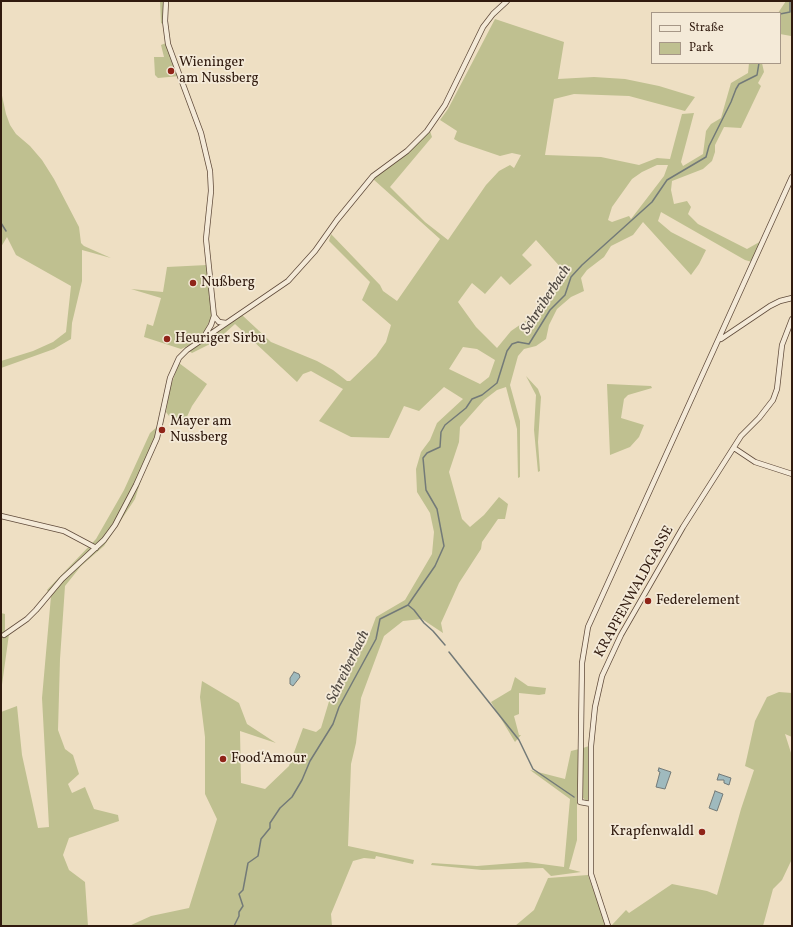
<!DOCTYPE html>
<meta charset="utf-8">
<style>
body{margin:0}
#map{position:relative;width:793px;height:927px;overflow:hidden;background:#eedfc3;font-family:Vollkorn,serif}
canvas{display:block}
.frame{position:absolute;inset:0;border:2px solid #301a0e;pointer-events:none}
.legend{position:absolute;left:651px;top:12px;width:130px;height:52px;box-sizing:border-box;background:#f4ead8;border:1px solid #a69787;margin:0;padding:5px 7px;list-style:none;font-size:12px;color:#301a0e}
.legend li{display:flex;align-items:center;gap:8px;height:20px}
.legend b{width:20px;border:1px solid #a69787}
</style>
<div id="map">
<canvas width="793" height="927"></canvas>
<div class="frame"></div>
<ul class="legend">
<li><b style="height:5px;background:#f4ead8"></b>Straße</li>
<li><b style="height:11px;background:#bfc090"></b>Park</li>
</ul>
</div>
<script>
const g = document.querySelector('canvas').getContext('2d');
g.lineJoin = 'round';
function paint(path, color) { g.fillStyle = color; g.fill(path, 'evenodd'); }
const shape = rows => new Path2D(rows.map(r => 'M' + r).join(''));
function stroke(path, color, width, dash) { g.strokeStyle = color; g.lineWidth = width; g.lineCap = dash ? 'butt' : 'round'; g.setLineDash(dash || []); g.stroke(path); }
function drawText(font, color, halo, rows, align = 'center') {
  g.font = font + ' Vollkorn,serif'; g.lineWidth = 3.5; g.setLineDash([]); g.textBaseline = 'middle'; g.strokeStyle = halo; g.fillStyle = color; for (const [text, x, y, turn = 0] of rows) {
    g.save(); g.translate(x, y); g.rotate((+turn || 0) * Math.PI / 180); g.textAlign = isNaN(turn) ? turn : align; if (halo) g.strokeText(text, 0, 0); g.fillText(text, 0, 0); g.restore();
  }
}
paint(shape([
 [160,1,165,1,163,24,161,23],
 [786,1,792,1,791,36,780,34,780,13,778,13],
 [495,19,564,42,558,79,594,77,625,79,659,86,695,97,685,111,629,96,574,94,554,99,545,155,601,157,639,165,657,158,670,159,682,114,694,113,681,162,683,166,703,154,706,131,711,124,721,118,731,83,748,73,749,63,762,63,764,72,758,83,761,86,741,128,724,127,715,145,715,152,712,161,703,169,672,181,671,190,674,204,687,201,691,207,688,214,698,224,747,249,763,240,752,262,745,260,661,212,658,221,671,232,706,250,699,264,691,275,643,222,633,235,611,246,604,257,587,270,581,278,584,291,571,297,557,309,549,325,546,339,536,346,524,349,518,356,510,385,520,421,520,477,518,478,517,429,506,387,497,390,484,400,460,427,459,442,449,472,462,519,470,527,484,515,499,497,508,504,505,519,498,519,482,542,481,549,459,583,441,623,443,633,422,619,403,621,384,636,361,698,356,743,351,764,348,846,414,860,413,864,376,856,375,859,364,858,353,861,331,914,332,926,129,926,151,916,189,908,217,819,205,794,205,737,200,697,202,681,239,703,247,724,276,743,240,731,241,783,265,789,289,766,303,728,316,732,321,728,330,698,348,667,366,644,376,617,405,600,432,554,434,532,430,513,417,492,416,469,421,452,430,440,437,423,463,399,444,387,419,411,404,406,389,438,351,437,319,421,343,389,311,371,303,374,297,382,235,324,216,341,192,353,189,351,242,315,271,342,317,361,333,370,347,381,350,381,376,356,386,342,391,325,362,300,370,282,329,241,331,234,380,285,383,291,397,301,440,239,373,179,381,172,409,152,430,131,432,137,390,187,425,222,448,240,486,185,499,171,510,165,514,168,521,155,512,153,500,156,459,142,454,139,457,131,440,120,448,109],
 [657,165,668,165,664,176,631,219,629,216,612,222,608,220,612,207,632,179,642,172],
 [536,240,563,270,530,318,511,331,497,348,476,327,458,302,472,283,485,294,501,276,510,285,532,265,522,255],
 [463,347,477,349,495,360,489,377,480,384,449,369],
 [166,43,180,76,158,78,155,75,154,57,164,57,161,45],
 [1,91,6,114,10,125,16,134,30,146,42,160,54,179,79,227,81,243,84,246,111,258,82,250,82,281,72,323,71,339,54,349,1,368,1,361,33,351,53,342,66,332,71,286,16,255,7,237,1,247],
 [207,265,212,315,204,333,192,344,181,349,144,337,147,324,153,326,161,298,131,289,163,292,167,267],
 [179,363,207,384,192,406,184,423,169,416,166,412,170,388],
 [526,376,538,389,541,397,538,442,540,471,538,472,534,430,536,395],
 [607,384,651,386,652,388,628,395,624,399,621,418,644,425,639,437,630,447,610,455],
 [158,426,135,499,104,546,81,566,65,586,60,659,58,730,65,749,73,755,79,774,68,784,72,793,85,787,94,809,118,815,119,821,69,838,63,855,69,870,85,882,88,926,1,926,1,712,17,706,22,755,38,828,49,827,42,698,51,596,47,590,96,539,124,490,150,433],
 [1,613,5,614,5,631,9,634,1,692],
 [515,677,528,686,546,688,545,694,539,695,519,693,519,714,514,716,519,735,521,735,515,742,491,702,511,690],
 [779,692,792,693,792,737,785,734,792,756,792,859,782,880,773,889,763,926,611,926,626,910,629,913,672,884,707,891,717,895,741,809,754,770,745,766,755,721,767,697],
 [589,746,589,798,587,801,583,798,582,793,583,748],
 [579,749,579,799,577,805,577,840,569,869,581,872,551,876,543,868,482,870,431,865,432,863,477,866,527,862,564,867,570,799,530,770,565,779,571,751],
 [588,875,606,926,515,926,534,910,548,878]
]), '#bfc090');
const water = shape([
 [294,672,299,674,300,677,293,686,290,684,290,678,294,672],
 [659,768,671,772,665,789,656,787,660,772,658,771,659,768],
 [719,774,731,778,729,785,724,783,724,780,717,780,719,774],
 [715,791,723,794,717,811,709,808,715,791]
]);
paint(water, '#9fbabe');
stroke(water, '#737a78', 1);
stroke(shape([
 [780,14,790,12,790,1],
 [1,223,6,231],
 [408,605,414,610,424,623,433,631,445,645],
 [449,652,519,740,533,769,574,797],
 [234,926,239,916,239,912,243,906,239,894,243,890,248,863,258,856,261,839,270,828,270,823,280,808,292,797,302,780,310,761,333,724,339,707,376,639,380,619,408,605,435,566,444,546,437,509,426,490,423,458,427,453,440,447,441,432,445,425,466,408,472,399,482,395,497,383,507,351,512,344,518,342,529,344,550,310,565,295,571,277,582,265,652,202,667,180,706,157,709,146,731,102,736,89,739,84,757,75,759,63]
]), '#737a78', 1.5);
const minor = shape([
 [166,1,165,21,168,44,201,133,210,171,211,191,206,239,214,316,211,325,202,340],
 [214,316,219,322,226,323],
 [721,339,770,306,780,301,792,298],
 [734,448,755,462,792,474],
 [1,516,64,531,96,548],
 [4,635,27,619,36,610,62,579,104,540,115,525,136,485,157,438,170,378,179,358,187,350,288,281,315,251,337,220,373,176,407,151,427,131,445,105,483,27,493,14,507,1],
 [591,804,580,802,582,663,588,627,792,177],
 [608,926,591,874,591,746,595,707,602,676,621,635,683,527,741,436,759,418,773,400,777,389,782,345,792,319]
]);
stroke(minor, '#604b3b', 6);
stroke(minor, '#f4ead8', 4.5);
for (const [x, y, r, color] of [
 [171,71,4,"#8f2418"],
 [193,283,4,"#8f2418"],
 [167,339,4,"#8f2418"],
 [162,430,4,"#8f2418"],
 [648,601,4,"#8f2418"],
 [223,759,4,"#8f2418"],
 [702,832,4,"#8f2418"]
]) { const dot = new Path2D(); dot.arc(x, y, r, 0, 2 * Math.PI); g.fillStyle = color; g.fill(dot); stroke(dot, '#f4ead8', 1.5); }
drawText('14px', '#301a0e', '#f4ead8', [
 ["Wieninger",179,63],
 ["am Nussberg",179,79],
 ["Nußberg",201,283],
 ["Heuriger Sirbu",175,339],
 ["Mayer am",170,422],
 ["Nussberg",170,438],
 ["Federelement",656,601],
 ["Food‘Amour",231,759],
 ["Krapfenwaldl",694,832,"right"]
], 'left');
drawText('14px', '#301a0e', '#f4ead8', [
 ["KRAPFENWALDGASSE",635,592,-61]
]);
drawText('italic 15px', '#514a43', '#f4ead8', [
 ["Schreiberbach",547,300,-57],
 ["Schreiberbach",349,667,-64]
]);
</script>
